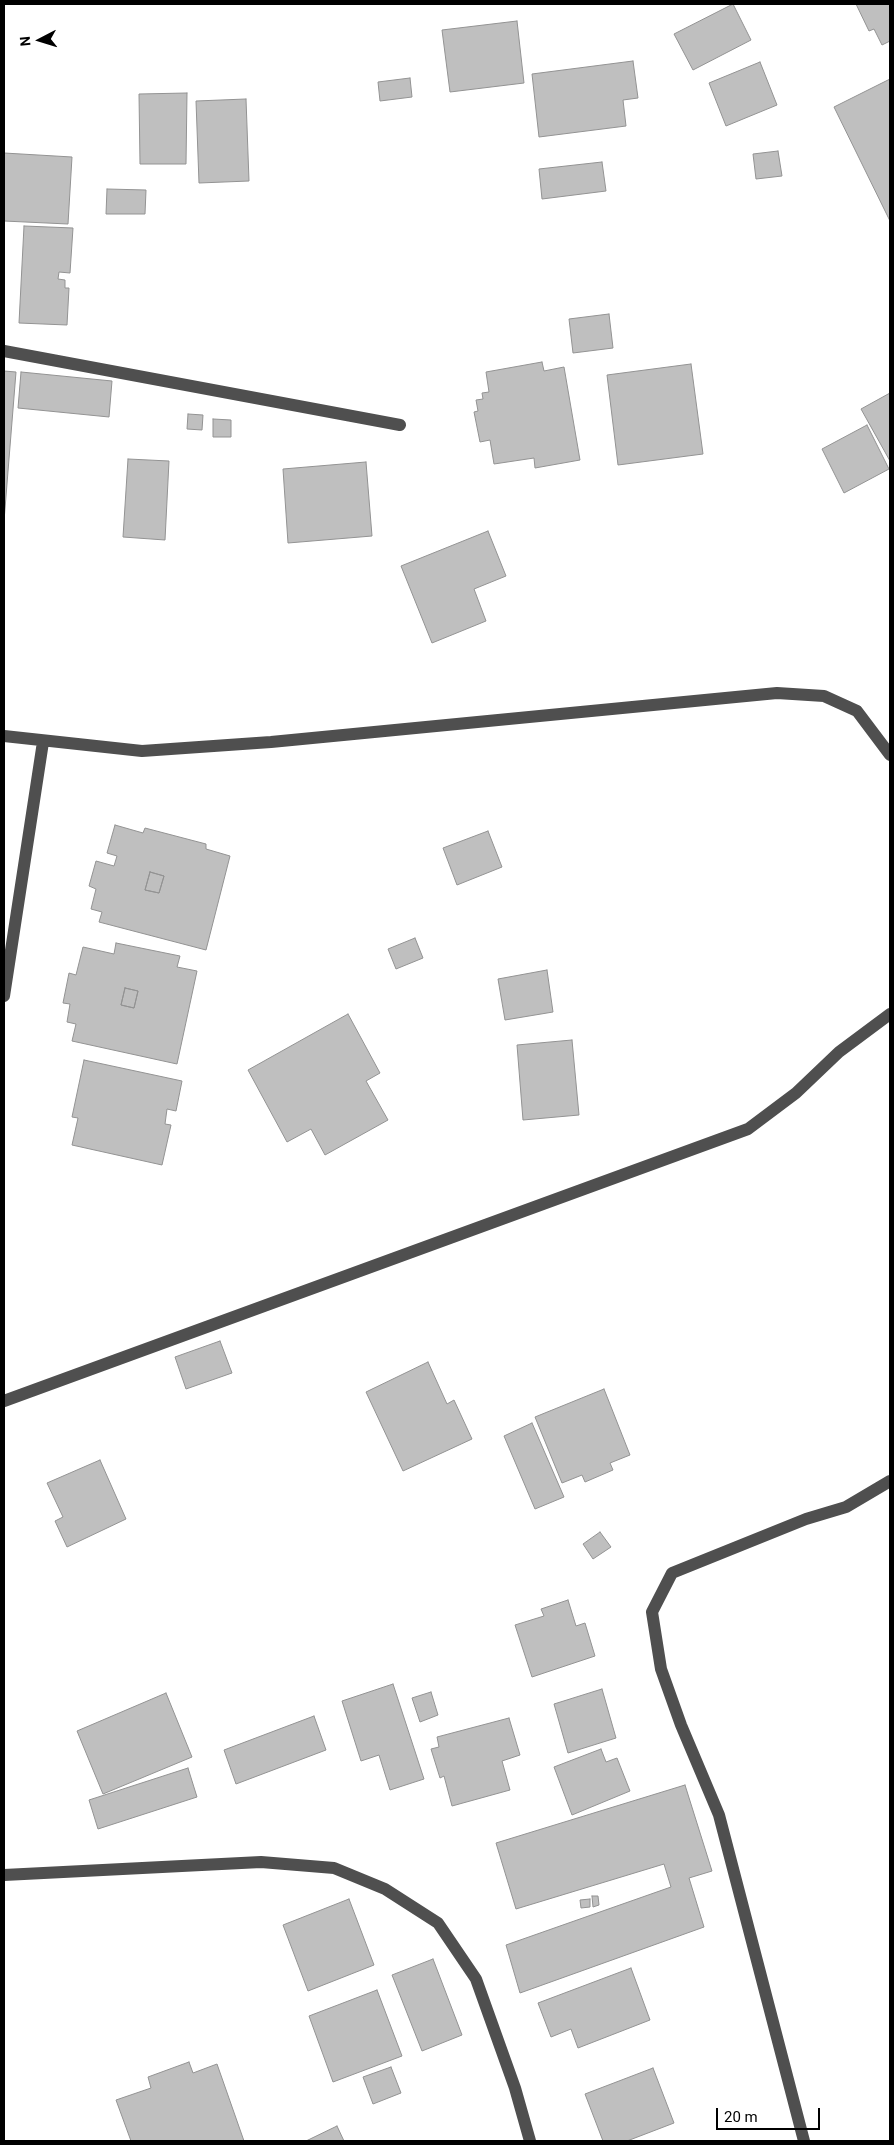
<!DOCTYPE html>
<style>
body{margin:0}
#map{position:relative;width:894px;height:2145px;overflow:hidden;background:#fff;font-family:Roboto,sans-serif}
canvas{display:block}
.frame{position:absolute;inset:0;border:5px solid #000;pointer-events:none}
.north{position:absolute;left:15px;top:15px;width:50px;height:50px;-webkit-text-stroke:4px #fff;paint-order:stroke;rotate:265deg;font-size:14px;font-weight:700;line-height:20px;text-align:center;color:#000}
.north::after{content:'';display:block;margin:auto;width:18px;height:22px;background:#000;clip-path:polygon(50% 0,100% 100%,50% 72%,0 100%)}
.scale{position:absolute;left:716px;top:2108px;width:104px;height:22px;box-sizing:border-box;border:2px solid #000;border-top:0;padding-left:6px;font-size:15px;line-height:18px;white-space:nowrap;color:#000;-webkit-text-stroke:4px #fff;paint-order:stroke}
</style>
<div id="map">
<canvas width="894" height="2145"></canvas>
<div class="frame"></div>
<div class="north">N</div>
<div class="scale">20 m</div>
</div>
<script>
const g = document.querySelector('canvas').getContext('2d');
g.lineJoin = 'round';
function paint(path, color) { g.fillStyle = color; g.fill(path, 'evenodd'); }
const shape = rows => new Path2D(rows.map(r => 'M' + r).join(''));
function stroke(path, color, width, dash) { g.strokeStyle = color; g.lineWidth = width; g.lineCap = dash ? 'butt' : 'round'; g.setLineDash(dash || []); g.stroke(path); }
const building = shape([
 [733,4,751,40,693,70,674,34,733,4],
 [856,4,890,4,890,41,882,45,874,29,869,31,856,4],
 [517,21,524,83,450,92,442,30,517,21],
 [633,61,638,98,623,100,626,126,539,137,532,74,633,61],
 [760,62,777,105,726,126,709,83,760,62],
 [410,78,412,97,380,101,378,82,410,78],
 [890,79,890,221,834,107,890,79],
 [187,93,186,164,140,164,139,94,187,93],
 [246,99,249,181,199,183,196,101,246,99],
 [778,151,782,176,756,179,753,154,778,151],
 [4,153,72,157,68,224,4,221,4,153],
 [602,162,606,191,542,199,539,169,602,162],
 [107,189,146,190,145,214,106,214,107,189],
 [24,226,73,228,70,273,59,272,58,279,65,280,65,288,69,288,67,325,19,323,24,226],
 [609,314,613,348,573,353,569,319,609,314],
 [542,362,544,371,564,367,580,460,535,468,534,458,494,464,490,440,480,442,474,412,478,411,476,400,483,399,482,393,489,392,486,372,542,362],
 [691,364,703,454,618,465,607,375,691,364],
 [4,371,16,372,4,521,4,371],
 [21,372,112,381,109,417,18,408,21,372],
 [890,393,890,461,861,409,890,393],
 [188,414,203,415,202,430,187,429,188,414],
 [213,419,231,420,231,437,213,437,213,419],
 [867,425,889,469,844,493,822,449,867,425],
 [128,459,169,461,165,540,123,537,128,459],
 [366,462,372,536,288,543,283,469,366,462],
 [488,531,506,576,474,589,486,621,432,643,401,566,488,531],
 [115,825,143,833,145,828,206,844,206,849,230,856,206,950,99,922,102,912,91,909,96,889,89,886,96,861,114,866,117,856,107,853,115,825],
 [150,872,164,876,159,893,145,890,150,872],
 [488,831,502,867,457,885,443,848,488,831],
 [150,872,164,876,159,893,145,890,150,872],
 [415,938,423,958,396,969,388,949,415,938],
 [116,943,180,956,177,967,197,971,177,1064,72,1041,76,1024,67,1022,70,1004,63,1003,69,973,76,975,83,947,114,954,116,943],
 [125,988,138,991,134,1008,121,1005,125,988],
 [547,970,553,1012,505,1020,498,979,547,970],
 [125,988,138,991,134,1008,121,1005,125,988],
 [348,1014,380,1073,366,1081,388,1120,325,1155,311,1129,287,1142,248,1070,348,1014],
 [572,1040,579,1115,523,1120,517,1045,572,1040],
 [84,1060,182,1081,176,1111,167,1109,165,1124,171,1125,162,1165,72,1145,78,1118,72,1117,84,1060],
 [220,1341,232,1373,186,1389,175,1357,220,1341],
 [428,1362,447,1404,454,1400,472,1439,403,1471,366,1392,428,1362],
 [604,1389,630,1455,610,1463,613,1470,585,1482,582,1475,562,1483,535,1417,604,1389],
 [532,1423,564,1497,535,1509,504,1436,532,1423],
 [100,1460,126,1519,67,1547,55,1521,63,1517,47,1483,100,1460],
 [600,1532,611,1547,593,1559,583,1544,600,1532],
 [568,1600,576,1626,585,1623,595,1656,532,1677,515,1625,544,1616,541,1609,568,1600],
 [393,1684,424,1779,390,1790,379,1755,361,1761,342,1701,393,1684],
 [602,1689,616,1738,568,1753,554,1704,602,1689],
 [431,1692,438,1715,420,1722,412,1698,431,1692],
 [166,1693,192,1757,103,1794,77,1731,166,1693],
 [314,1716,326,1750,236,1784,224,1750,314,1716],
 [509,1718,520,1755,502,1761,510,1790,452,1806,444,1776,440,1778,431,1749,439,1747,437,1737,509,1718],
 [601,1749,606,1762,617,1758,630,1791,572,1815,554,1767,601,1749],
 [188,1768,197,1797,98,1829,89,1800,188,1768],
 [685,1785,712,1871,689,1878,704,1927,520,1993,506,1945,671,1887,664,1864,516,1909,496,1843,685,1785],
 [592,1896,598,1896,599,1905,593,1907,592,1896],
 [349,1899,374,1965,308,1991,283,1925,349,1899],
 [590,1899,590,1907,581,1908,580,1900,590,1899],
 [433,1959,462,2035,422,2051,392,1975,433,1959],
 [631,1968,650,2020,578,2048,571,2029,551,2037,538,2003,631,1968],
 [377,1990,402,2056,333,2082,309,2016,377,1990],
 [189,2062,193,2073,217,2064,244,2141,131,2141,116,2100,151,2088,148,2077,189,2062],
 [391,2067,401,2093,373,2104,363,2077,391,2067],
 [653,2068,674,2123,627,2141,603,2141,585,2094,653,2068],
 [337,2126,344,2141,306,2141,337,2126]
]);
paint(building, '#bfbfbf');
stroke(building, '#939393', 1);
stroke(shape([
 [4,351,400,425],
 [4,736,142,751,271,742,777,693,824,696,857,711,890,755],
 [4,996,43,742],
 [4,1401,748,1129,796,1093,839,1052,890,1014],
 [4,1875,261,1862,334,1868,385,1889,438,1923,476,1979,515,2088,530,2141],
 [804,2141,719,1815,681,1725,661,1669,652,1612,672,1573,806,1519,846,1507,890,1481]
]), '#4f4f4f', 12);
</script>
